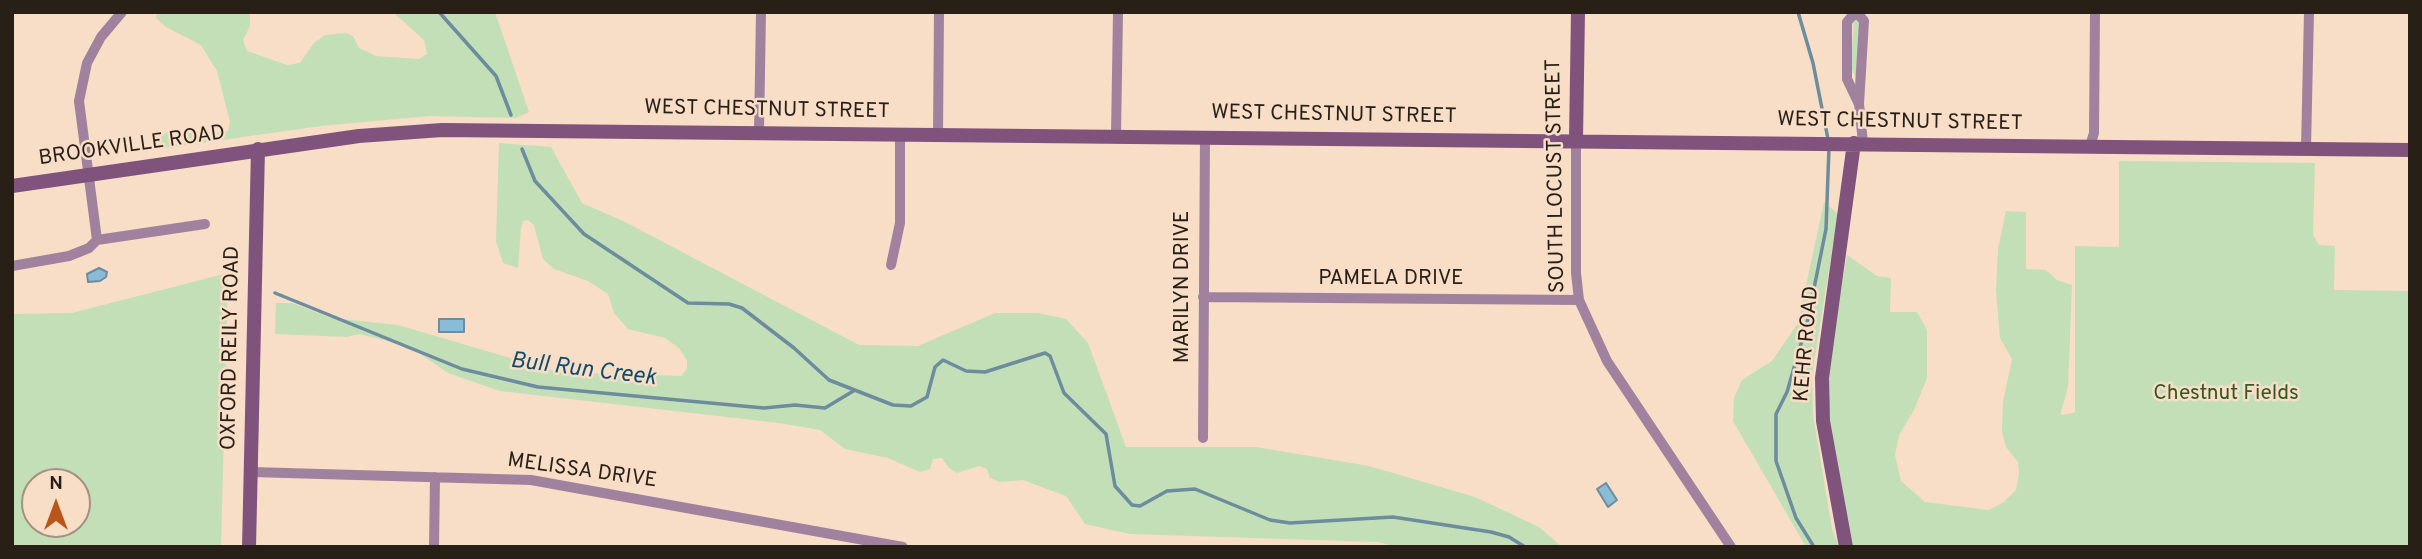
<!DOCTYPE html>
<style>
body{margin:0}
#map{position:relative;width:2422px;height:559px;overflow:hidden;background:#f8ddc7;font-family:Overpass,sans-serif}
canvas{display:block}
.frame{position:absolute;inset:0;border:14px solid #281f17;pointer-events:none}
.north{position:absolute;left:21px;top:468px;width:70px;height:70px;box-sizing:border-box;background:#f8ddc7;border:2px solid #a59181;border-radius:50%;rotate:0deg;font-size:19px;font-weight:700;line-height:28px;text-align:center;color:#281f17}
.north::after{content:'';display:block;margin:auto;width:24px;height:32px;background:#b8561c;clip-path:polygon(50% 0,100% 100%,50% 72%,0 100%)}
</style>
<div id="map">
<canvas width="2422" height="559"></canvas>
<div class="frame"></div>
<div class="north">N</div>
</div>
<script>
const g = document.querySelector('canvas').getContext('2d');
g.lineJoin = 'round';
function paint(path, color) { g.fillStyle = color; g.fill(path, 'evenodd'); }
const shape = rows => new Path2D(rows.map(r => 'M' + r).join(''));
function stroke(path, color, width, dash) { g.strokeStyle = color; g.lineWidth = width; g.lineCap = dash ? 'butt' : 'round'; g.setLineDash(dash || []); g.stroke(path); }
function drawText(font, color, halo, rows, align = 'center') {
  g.font = font + ' Overpass,sans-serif'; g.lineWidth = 5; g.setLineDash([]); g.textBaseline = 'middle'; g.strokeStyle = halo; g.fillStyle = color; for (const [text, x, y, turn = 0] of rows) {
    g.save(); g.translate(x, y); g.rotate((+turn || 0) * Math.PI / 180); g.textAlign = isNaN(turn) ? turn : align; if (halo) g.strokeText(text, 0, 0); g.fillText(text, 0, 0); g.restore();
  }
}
paint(shape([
 [157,12,250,12,250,26,243,40,247,51,287,65,300,63,314,43,325,35,346,33,353,36,359,48,376,56,419,59,427,54,424,40,393,12,495,12,529,112,516,118,429,116,321,126,151,150,152,142,167,132,219,133,228,131,230,122,217,71,201,45,166,27,156,18],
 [1854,19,1859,20,1857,80,1851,67],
 [499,143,551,147,582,203,625,222,859,345,918,346,995,313,1038,313,1066,319,1088,343,1126,447,1256,447,1369,466,1475,497,1539,527,1562,547,1397,547,1378,542,1130,534,1085,524,1066,496,1023,480,1000,482,990,478,987,469,979,466,957,473,949,468,942,458,933,459,930,469,920,472,888,458,845,449,820,430,779,423,500,391,448,373,419,353,388,341,359,334,347,337,275,334,276,303,292,303,331,318,398,325,558,372,681,376,687,369,687,360,679,348,665,338,628,329,614,313,608,294,588,281,554,269,543,259,534,225,528,220,523,221,521,228,518,268,503,263,496,241],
 [2119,161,2315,163,2313,235,2319,245,2335,246,2334,290,2410,291,2410,547,1853,547,1832,438,1827,396,1830,353,1847,255,1877,276,1891,278,1890,312,1917,312,1927,330,1927,378,1914,410,1899,435,1895,455,1901,481,1925,502,1989,510,2004,502,2016,490,2019,474,2018,462,2006,447,2002,432,2003,402,2012,359,2000,338,1996,290,1998,249,2006,211,2026,212,2026,269,2046,270,2057,280,2072,285,2068,387,2061,412,2061,415,2069,414,2075,412,2075,246,2119,247],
 [1824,202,1838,214,1812,374,1813,415,1832,529,1839,547,1806,547,1733,421,1734,398,1742,380,1772,361,1798,323],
 [228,273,221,547,12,547,12,314,72,313],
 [77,482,77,524,35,524,35,482]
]), '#c2dfb8');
const water = shape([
 [99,268,107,272,106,277,100,281,88,282,87,274,99,268],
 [439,319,464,319,464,332,439,332,439,319],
 [1606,483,1617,500,1608,507,1597,489,1606,483]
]);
paint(water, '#8abbd7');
stroke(water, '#6d8c9d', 2);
stroke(shape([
 [439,12,496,76,511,115],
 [1798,12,1813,63,1828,139],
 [522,149,535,181,584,234,688,303,729,304,742,308,794,348,829,380,893,405,911,406,927,397,935,367,943,360,966,371,985,372,1045,353,1050,356,1064,393,1106,434,1115,486,1132,505,1140,506,1167,491,1195,489,1270,520,1290,523,1393,517,1491,532,1509,537,1525,547],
 [275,293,462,369,538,387,764,408,795,405,825,408,855,390],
 [1814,547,1796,518,1776,461,1776,414,1787,392,1807,323,1826,229,1829,147]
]), '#6d8c9d', 3.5);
stroke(shape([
 [1859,104,1847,79,1847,22,1853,15,1859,15,1864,21,1859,104,1863,143],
 [759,132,761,12],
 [938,134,939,12],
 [1116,135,1118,12],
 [1576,140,1576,273,1579,300,1607,361,1731,547],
 [2090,146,2094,133,2095,12],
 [2306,148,2309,12],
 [97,240,79,101,87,63,101,37,122,12],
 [891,265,900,223,900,133],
 [12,266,69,256,89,248,97,240,205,224],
 [1203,297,1579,300],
 [1203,438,1205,136],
 [251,472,531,480,903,547],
 [434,547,435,477]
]), '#a1829e', 10);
stroke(shape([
 [1576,140,1578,12],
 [12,186,359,136,442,130,2410,150],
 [249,547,258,149],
 [1846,547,1823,421,1822,378,1854,143]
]), '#80537d', 14);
drawText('21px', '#281f17', '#f8ddc7', [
 ["WEST CHESTNUT STREET",767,111,1],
 ["WEST CHESTNUT STREET",1334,116,1],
 ["WEST CHESTNUT STREET",1900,123,1],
 ["BROOKVILLE ROAD",132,147,-8],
 ["SOUTH LOCUST STREET",1557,176,-91],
 ["PAMELA DRIVE",1391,280],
 ["MARILYN DRIVE",1184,287,-90],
 ["KEHR ROAD",1808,344,-85],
 ["OXFORD REILY ROAD",232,348,-89],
 ["MELISSA DRIVE",582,472,8]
]);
drawText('21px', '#325921', '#f8ddc7', [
 ["Chestnut Fields",2226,395]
]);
drawText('italic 23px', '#0d4d69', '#f8ddc7', [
 ["Bull Run Creek",583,371,7]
]);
</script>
